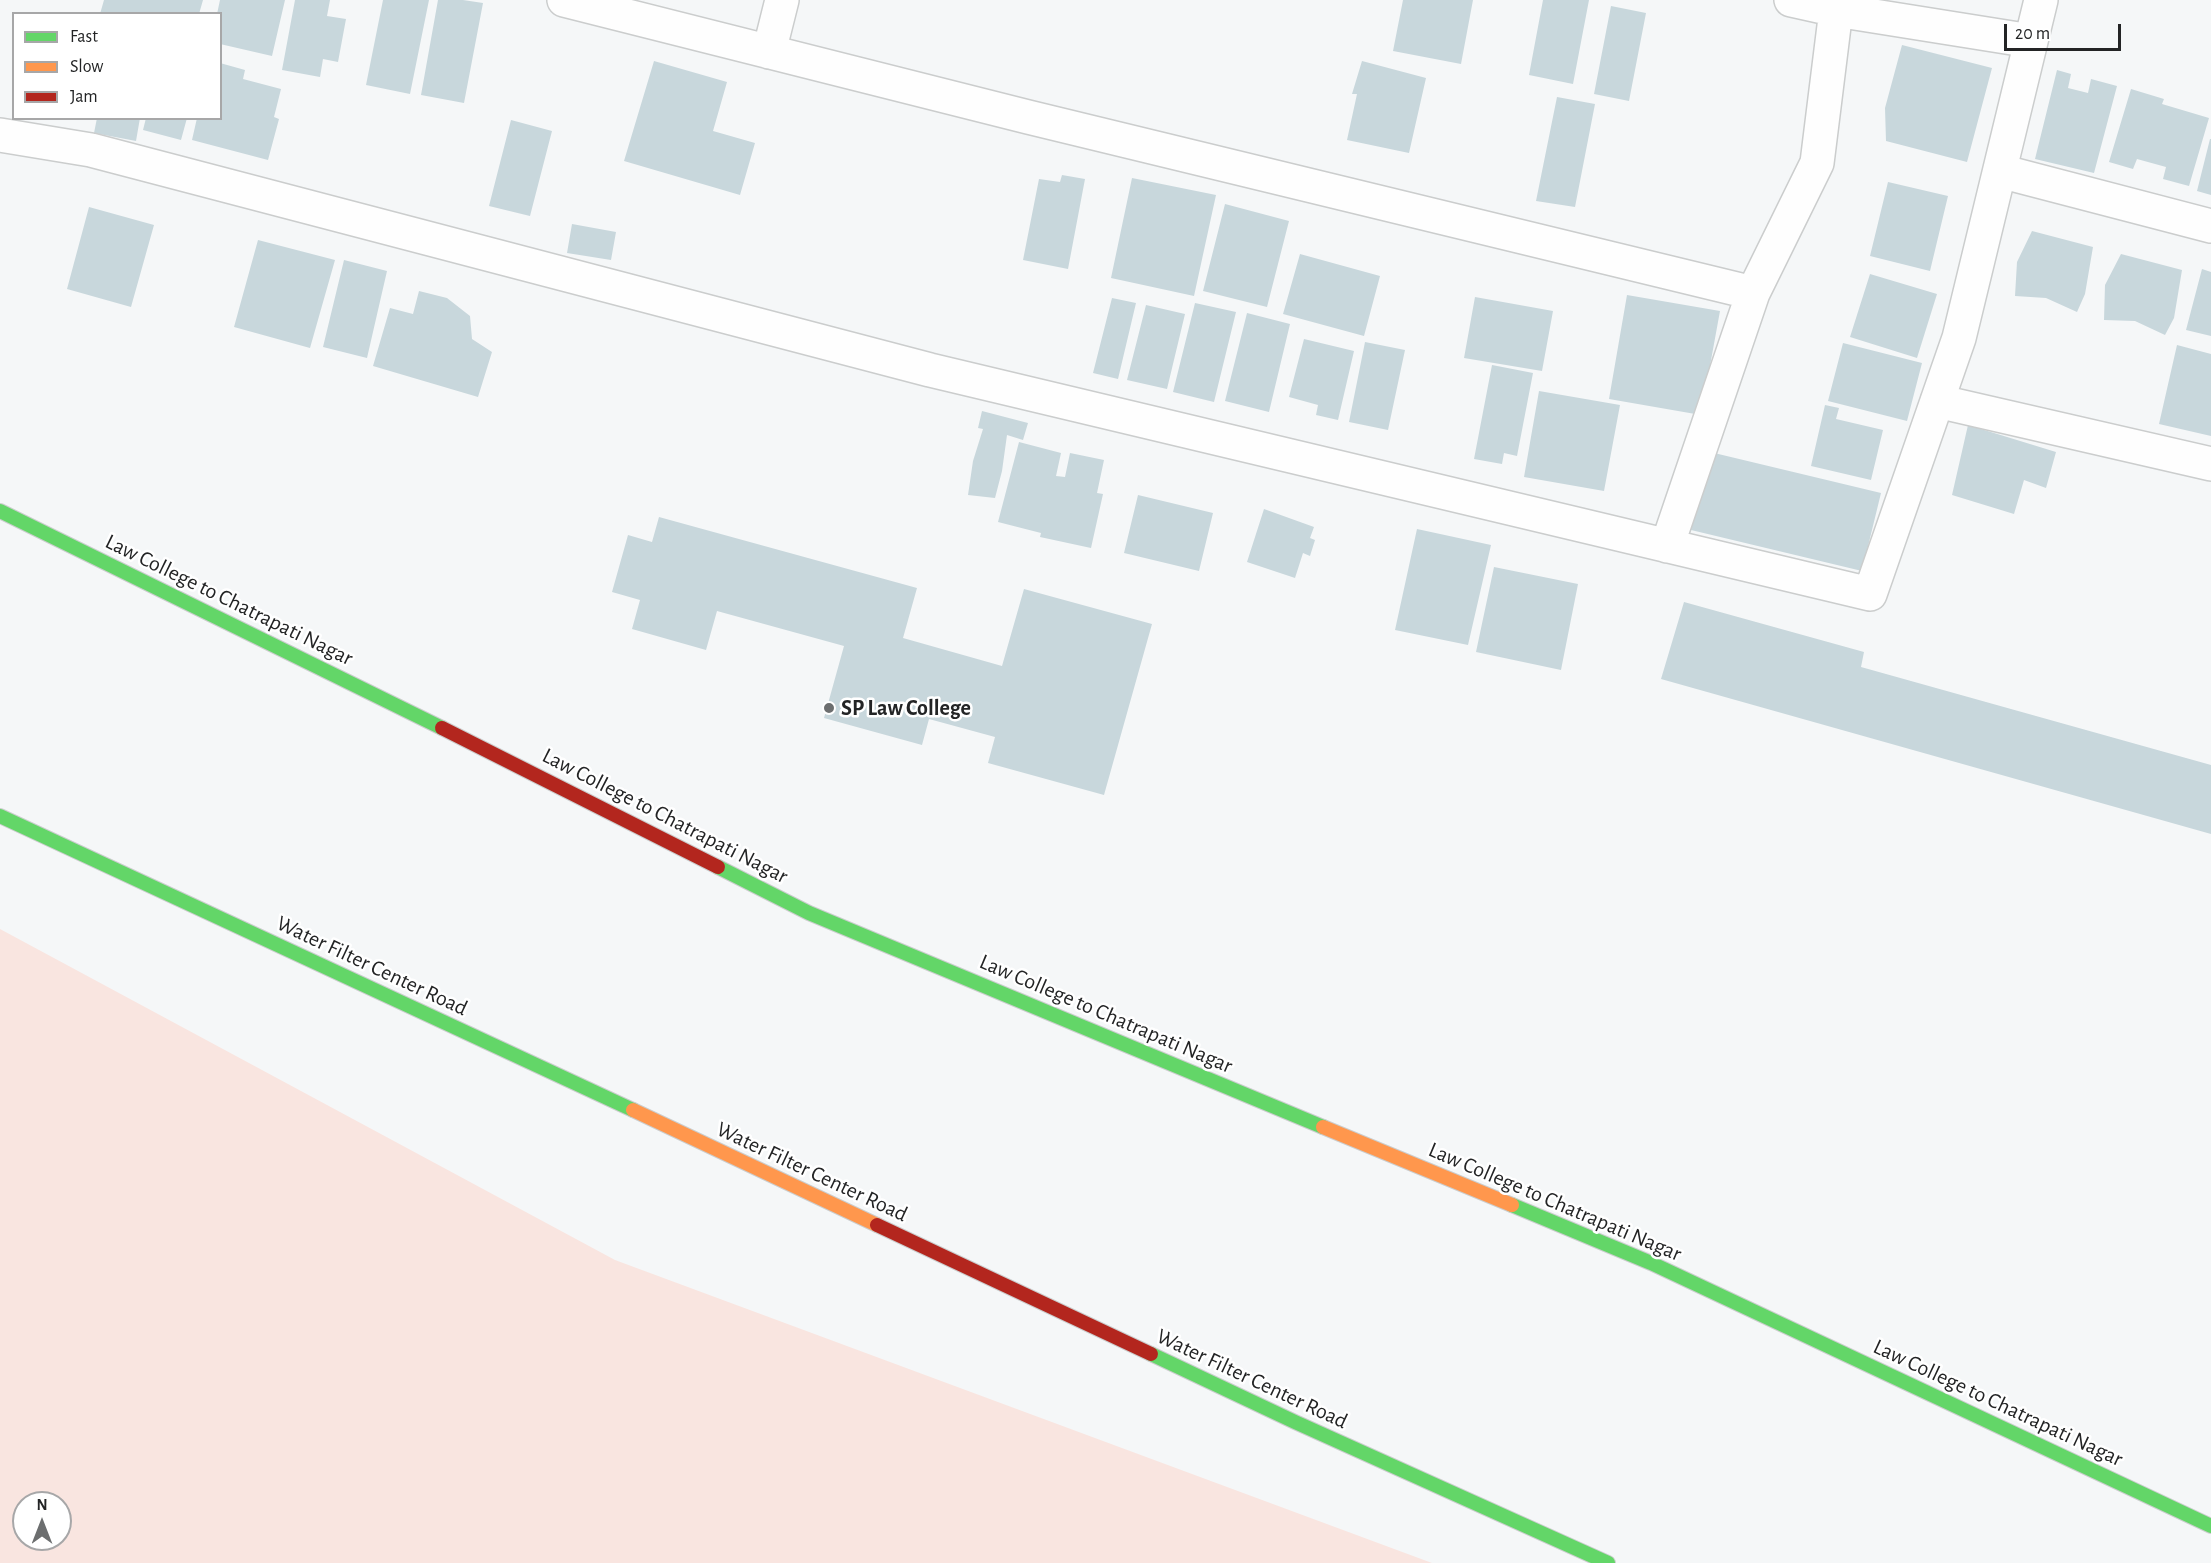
<!DOCTYPE html>
<style>
body{margin:0}
#map{position:relative;width:2211px;height:1563px;overflow:hidden;background:#f5f7f8;font-family:"Alegreya Sans",sans-serif}
canvas{display:block}
.legend{position:absolute;left:12px;top:12px;width:210px;height:108px;box-sizing:border-box;background:#fff;border:2px solid #a7a7a8;margin:0;padding:8px 10px;list-style:none;font-size:18px;color:#232425}
.legend li{display:flex;align-items:center;gap:12px;height:30px}
.legend b{width:30px;border:2px solid #a7a7a8}
.north{position:absolute;left:12px;top:1491px;width:60px;height:60px;box-sizing:border-box;background:#fff;border:2px solid #a7a7a8;border-radius:50%;rotate:0deg;font-size:16px;font-weight:700;line-height:24px;text-align:center;color:#232425}
.north::after{content:'';display:block;margin:auto;width:21px;height:27px;background:#6c6e6f;clip-path:polygon(50% 0,100% 100%,50% 72%,0 100%)}
.scale{position:absolute;left:2004px;top:24px;width:117px;height:27px;box-sizing:border-box;border:3px solid #232425;border-top:0;padding-left:8px;font-size:18px;line-height:21px;white-space:nowrap;color:#232425;-webkit-text-stroke:4px #fff;paint-order:stroke}
</style>
<div id="map">
<canvas width="2211" height="1563"></canvas>
<ul class="legend">
<li><b style="height:8px;background:#63d668"></b>Fast</li>
<li><b style="height:8px;background:#ff974d"></b>Slow</li>
<li><b style="height:8px;background:#b3261e"></b>Jam</li>
</ul>
<div class="north">N</div>
<div class="scale">20 m</div>
</div>
<script>
const g = document.querySelector('canvas').getContext('2d');
g.lineJoin = 'round';
function paint(path, color) { g.fillStyle = color; g.fill(path, 'evenodd'); }
const shape = rows => new Path2D(rows.map(r => 'M' + r).join(''));
function stroke(path, color, width, dash) { g.strokeStyle = color; g.lineWidth = width; g.lineCap = dash ? 'butt' : 'round'; g.setLineDash(dash || []); g.stroke(path); }
function drawText(font, color, halo, rows, align = 'center') {
  g.font = font + ' "Alegreya Sans",sans-serif'; g.lineWidth = 5; g.setLineDash([]); g.textBaseline = 'middle'; g.strokeStyle = halo; g.fillStyle = color; for (const [text, x, y, turn = 0] of rows) {
    g.save(); g.translate(x, y); g.rotate((+turn || 0) * Math.PI / 180); g.textAlign = isNaN(turn) ? turn : align; if (halo) g.strokeText(text, 0, 0); g.fillText(text, 0, 0); g.restore();
  }
}
paint(shape([
 [0,929,615,1260,1432,1563,0,1563],
 [24,1503,60,1503,60,1539,24,1539]
]), '#f9e5e0');
paint(shape([
 [104,0,203,0,199,14,100,14],
 [220,0,285,0,272,56,220,44,220,14,217,14],
 [295,0,330,0,327,16,346,19,338,62,323,59,320,77,282,70],
 [383,0,429,0,410,94,366,85],
 [438,0,463,0,483,3,464,103,421,95],
 [1403,0,1473,0,1461,64,1393,51],
 [1543,0,1589,0,1573,84,1529,75],
 [1611,6,1646,13,1629,101,1594,94],
 [1902,45,1992,68,1967,162,1886,141,1885,108],
 [654,61,727,82,713,131,755,143,740,195,624,161],
 [1362,61,1426,78,1409,153,1347,140,1357,94,1352,94],
 [220,63,245,70,243,79,281,89,274,117,279,119,268,160,192,140,197,118,220,118],
 [2057,70,2071,74,2068,88,2088,93,2091,79,2117,86,2094,173,2035,159],
 [2131,89,2164,99,2162,104,2209,118,2189,186,2163,179,2166,167,2137,159,2133,169,2109,162],
 [1557,97,1595,104,1575,207,1536,201],
 [97,118,140,118,136,141,94,133],
 [146,118,187,118,181,140,143,130],
 [511,120,552,131,530,216,489,206],
 [2210,139,2211,139,2211,195,2197,191],
 [1062,175,1085,179,1068,269,1023,260,1039,179,1060,182],
 [1132,178,1216,195,1194,296,1111,278],
 [1888,182,1948,196,1930,271,1870,256],
 [1225,204,1289,221,1267,307,1203,291],
 [89,207,154,225,131,307,67,289],
 [572,224,616,232,611,260,567,253],
 [2032,231,2093,247,2085,294,2077,312,2046,298,2015,296,2017,262],
 [258,240,335,260,310,348,234,327],
 [1300,254,1380,276,1364,336,1283,314],
 [2121,254,2182,270,2174,318,2165,335,2135,321,2104,320,2105,285],
 [344,260,387,271,367,358,323,347],
 [2202,269,2211,272,2211,336,2186,330],
 [1870,274,1937,294,1917,358,1850,337],
 [419,291,447,298,470,316,472,339,492,352,478,397,373,366,390,308,413,314],
 [1627,295,1720,311,1701,415,1609,399],
 [1475,297,1553,311,1542,371,1464,358],
 [1112,298,1136,303,1118,379,1093,373],
 [1195,303,1236,312,1214,402,1173,392],
 [1146,305,1185,314,1167,389,1127,380],
 [1247,313,1290,324,1269,412,1225,401],
 [1304,339,1354,351,1338,420,1316,415,1318,405,1289,397],
 [1365,342,1405,350,1388,430,1349,422],
 [1843,343,1922,363,1907,421,1828,401],
 [2177,345,2211,354,2211,436,2159,424],
 [1492,365,1533,373,1517,456,1504,453,1502,464,1474,459],
 [1539,391,1620,405,1604,491,1524,477],
 [1825,405,1839,408,1836,419,1883,430,1871,480,1811,466],
 [982,411,1028,423,1023,440,1007,435,1002,471,995,498,968,495,973,461,983,429,978,428],
 [1968,425,2056,452,2046,488,2024,480,2014,514,1952,495],
 [1019,442,1061,453,1056,476,1065,477,1070,453,1104,460,1097,493,1103,494,1091,548,1040,537,1041,533,998,522],
 [1710,452,1881,493,1862,571,1691,530],
 [1138,495,1213,513,1199,571,1124,553],
 [1264,509,1314,527,1310,538,1315,540,1310,556,1303,553,1295,578,1247,562],
 [659,517,917,588,903,638,1002,666,1024,589,1152,624,1104,795,988,763,995,737,929,719,922,745,824,718,844,646,717,611,706,650,632,629,640,600,612,592,628,535,652,542],
 [1417,529,1491,545,1468,645,1395,630],
 [1494,567,1578,584,1561,670,1476,652],
 [1684,602,1864,652,1861,667,2211,765,2211,834,1661,679]
]), '#c8d7dc');
const street = shape([
 [564,0,1028,117,1753,293],
 [1791,0,1836,10,2031,41],
 [769,52,782,0],
 [0,135,91,150,930,370,1870,594,1959,338,2041,0],
 [2000,171,2211,226],
 [1937,401,2211,464],
 [1667,546,1753,293,1817,163,1836,10]
]);
const fast = shape([
 [0,511,442,728],
 [0,816,633,1110],
 [718,867,809,913,1323,1127],
 [1512,1205,1651,1263,2211,1526],
 [1151,1354,1295,1422,1608,1563]
]);
const slow = shape([
 [633,1110,877,1225],
 [1323,1127,1512,1205]
]);
const jam = shape([
 [442,728,718,867],
 [877,1225,1151,1354]
]);
stroke(street, '#cbcdcd', 36);
stroke(fast, '#cbcdcd', 16);
stroke(slow, '#cbcdcd', 16);
stroke(jam, '#cbcdcd', 16);
stroke(street, '#fefefe', 33);
stroke(fast, '#63d668', 14);
stroke(slow, '#ff974d', 14);
stroke(jam, '#b3261e', 14);
for (const [x, y, r, color] of [
 [829,708,6,"#6c6e6f"]
]) { const dot = new Path2D(); dot.arc(x, y, r, 0, 2 * Math.PI); g.fillStyle = color; g.fill(dot); stroke(dot, '#fff', 2); }
drawText('22px', '#232425', '#fff', [
 ["Law College to Chatrapati Nagar",229,600,26],
 ["Law College to Chatrapati Nagar",665,816,27],
 ["Water Filter Center Road",372,966,25],
 ["Law College to Chatrapati Nagar",1106,1014,23],
 ["Water Filter Center Road",812,1172,25],
 ["Law College to Chatrapati Nagar",1555,1202,23],
 ["Water Filter Center Road",1252,1379,25],
 ["Law College to Chatrapati Nagar",1998,1403,25]
]);
drawText('bold 22px', '#232425', '#fff', [
 ["SP Law College",841,708]
], 'left');
</script>
